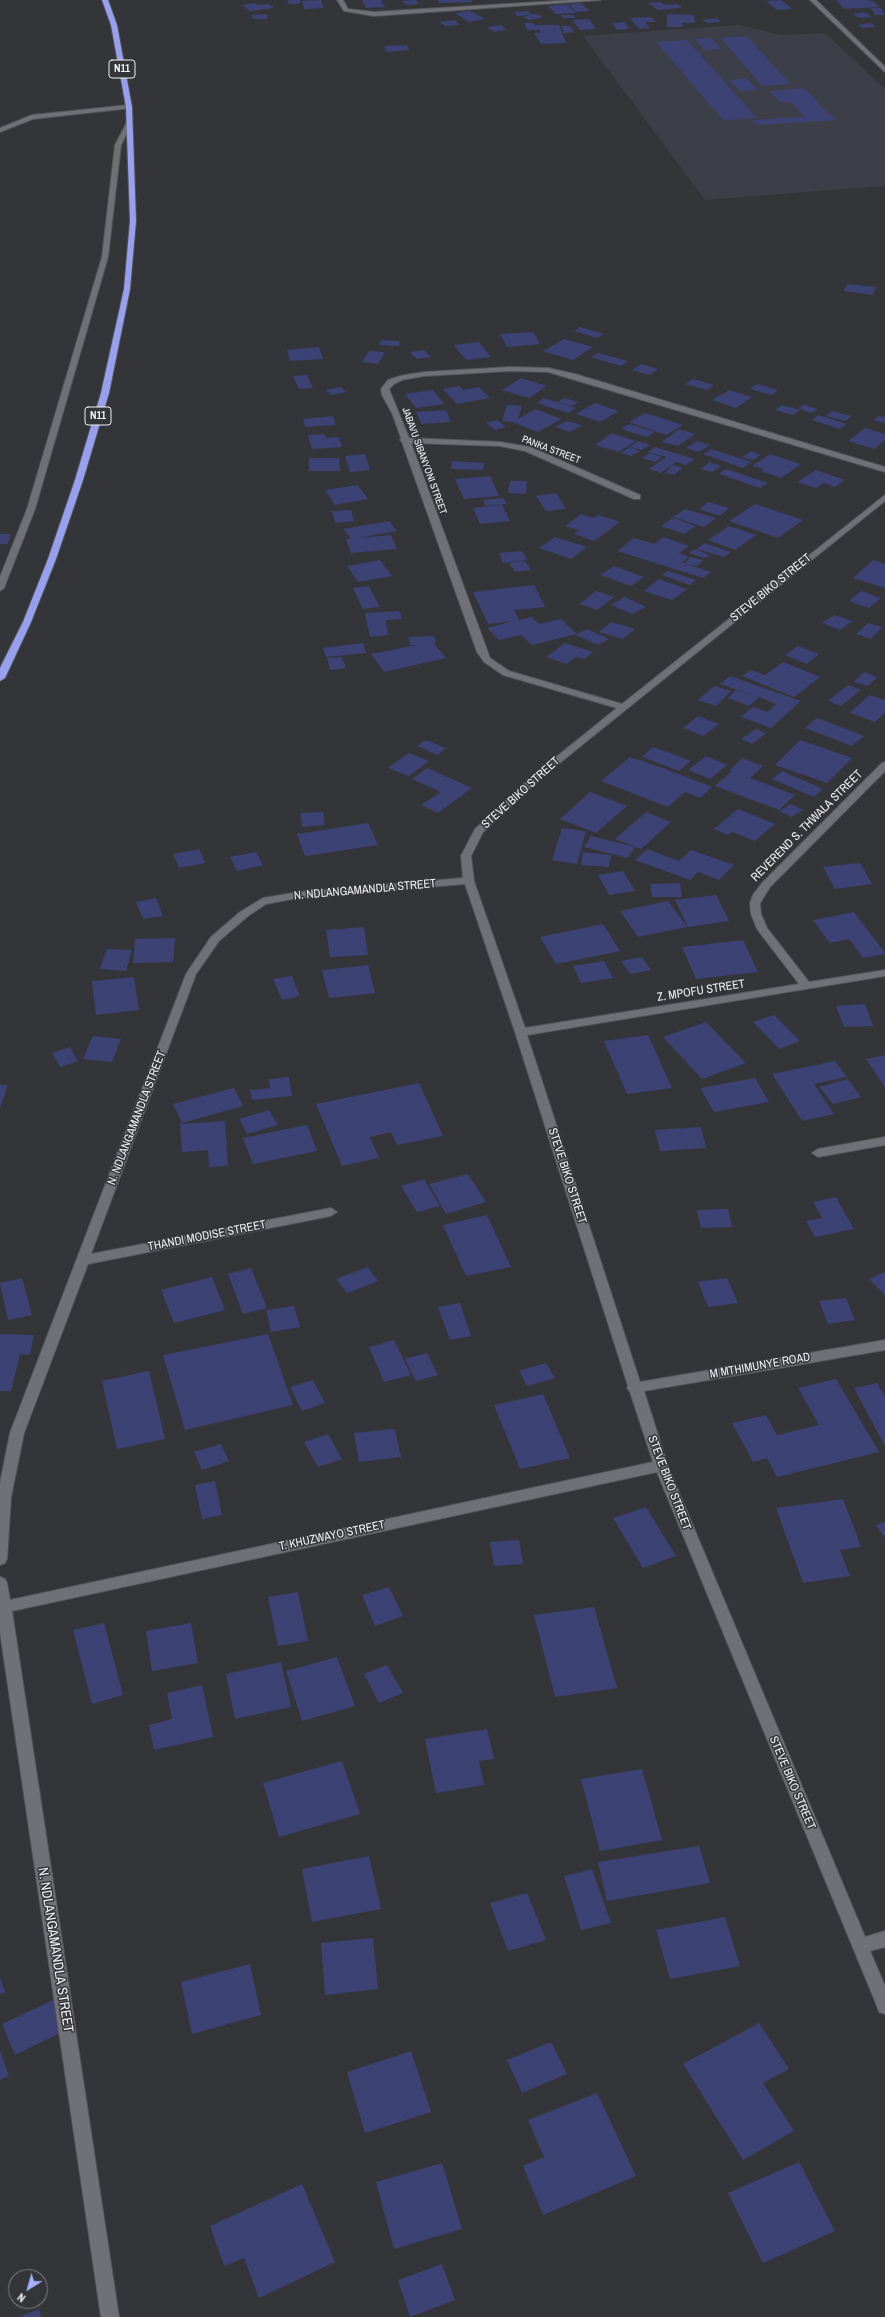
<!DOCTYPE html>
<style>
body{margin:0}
#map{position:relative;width:885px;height:2317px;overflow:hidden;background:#343539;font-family:"Archivo Narrow",sans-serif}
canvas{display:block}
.north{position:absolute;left:8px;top:2269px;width:40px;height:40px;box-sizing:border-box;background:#343539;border:1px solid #808184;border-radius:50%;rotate:217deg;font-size:11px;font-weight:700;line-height:16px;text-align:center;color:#f2f2f5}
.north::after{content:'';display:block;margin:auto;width:14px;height:18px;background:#a6b1fc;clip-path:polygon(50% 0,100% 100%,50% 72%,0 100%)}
</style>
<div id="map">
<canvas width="885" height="2317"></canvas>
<div class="north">N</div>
</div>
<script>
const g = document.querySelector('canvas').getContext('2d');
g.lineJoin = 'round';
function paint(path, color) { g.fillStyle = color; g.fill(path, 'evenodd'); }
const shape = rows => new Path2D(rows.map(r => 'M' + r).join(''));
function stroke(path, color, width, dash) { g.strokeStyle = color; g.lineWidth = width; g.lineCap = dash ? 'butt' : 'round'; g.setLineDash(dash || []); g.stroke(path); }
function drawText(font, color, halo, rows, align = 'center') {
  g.font = font + ' "Archivo Narrow",sans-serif'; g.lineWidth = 3; g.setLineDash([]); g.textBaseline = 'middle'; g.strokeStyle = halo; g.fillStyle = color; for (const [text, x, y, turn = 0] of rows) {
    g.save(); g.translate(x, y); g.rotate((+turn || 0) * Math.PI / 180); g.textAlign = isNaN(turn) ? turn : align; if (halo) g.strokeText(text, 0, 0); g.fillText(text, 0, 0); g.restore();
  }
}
paint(shape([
 [739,25,781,35,825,33,885,89,885,186,705,200,583,36]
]), '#3c3e48');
paint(shape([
 [289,0,301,0,299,4,287,4],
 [321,0,324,8,304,9,302,1],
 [362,0,381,0,385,7,366,8],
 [415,0,419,4,406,5,402,1],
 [437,0,471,0,472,2,439,3],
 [781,0,793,9,777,10,766,1],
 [836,0,867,0,874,2,879,7,844,9],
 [660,2,665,5,677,4,682,8,658,10,648,3],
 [255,3,257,5,268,4,274,8,250,11,242,5],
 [581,3,589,11,576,12,569,4],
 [567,4,576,13,556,14,548,6],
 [871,8,881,8,885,15,875,15],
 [470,11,485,19,469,22,455,13],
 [528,11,532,15,517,16,514,12],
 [865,12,872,17,859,18,853,14],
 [267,14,268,19,253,19,252,15],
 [536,14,543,17,529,20,523,17],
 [667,14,694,15,695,23,682,23,683,27,667,27],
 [561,15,573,15,575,18,563,18],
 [651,17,656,22,645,22,650,28,639,29,630,18],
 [717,18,721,22,707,23,702,20],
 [589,19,596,29,580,30,572,20],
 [455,20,460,25,445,26,440,22],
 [625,22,629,29,617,30,612,23],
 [524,23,533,23,535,25,559,25,566,43,541,44,534,33,541,33,540,30,527,30],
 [871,23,876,27,863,28,857,25],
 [501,25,507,30,494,32,487,27],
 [561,26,570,26,574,32,564,33],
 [747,36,790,84,762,86,721,38],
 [712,38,722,49,704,50,694,39],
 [687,40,757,118,723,120,656,42],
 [407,45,409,50,387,52,384,46],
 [746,78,758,90,740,91,729,80],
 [805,88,829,115,832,115,836,120,756,125,752,120,804,117,791,102,780,102,770,91],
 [847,284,876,287,873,295,844,291],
 [580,327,604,334,597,338,574,331],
 [533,332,540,344,507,347,500,334],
 [564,339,593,347,573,360,543,351],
 [381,340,400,341,399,346,379,345],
 [479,342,491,357,466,360,454,345],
 [319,347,323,359,290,361,287,350],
 [424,350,431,357,417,359,410,352],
 [369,351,385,352,378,364,362,362],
 [598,353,628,361,621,366,591,357],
 [641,364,658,369,649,375,632,370],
 [307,375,313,388,299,389,293,376],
 [521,378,547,386,529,398,502,390],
 [693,379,714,385,707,390,685,384],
 [757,384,778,390,772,395,750,389],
 [459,386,463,390,479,387,490,398,457,404,443,389],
 [341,387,346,392,331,395,326,390],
 [433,390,444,404,416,408,405,394],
 [729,390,752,397,736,408,712,400],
 [544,398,576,408,568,413,537,403],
 [564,398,578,402,572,406,558,402],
 [595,403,619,411,600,422,576,414],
 [507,405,522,406,518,419,535,409,562,419,538,432,512,422,502,421],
 [782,405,800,410,793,415,775,410],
 [804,405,818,409,811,413,798,408],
 [446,410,451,422,421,424,416,412],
 [832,411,851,416,846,421,826,416],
 [645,413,683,425,666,435,629,422],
 [818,415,847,424,840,429,812,420],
 [333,416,336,425,305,427,303,419],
 [879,416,885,417,885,423,874,420],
 [497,420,506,427,495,430,486,423],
 [567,421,582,425,570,432,555,427],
 [629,424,655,432,647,437,621,429],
 [865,428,885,434,885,440,874,449,848,441],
 [679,429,695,434,678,446,662,442],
 [612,433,636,441,619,452,595,445],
 [324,434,326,438,339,437,342,447,312,449,308,435],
 [638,441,650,445,642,450,630,447],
 [697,441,710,445,699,452,686,448],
 [630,447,640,451,631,456,621,453],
 [655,447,695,459,686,465,676,462,661,473,649,469,666,457,648,452],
 [711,449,752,462,743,468,703,454],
 [751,451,761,455,753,460,742,457],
 [650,453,662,457,655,462,642,458],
 [365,454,370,470,350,472,345,456],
 [770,454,801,464,781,478,761,471,764,469,752,466],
 [309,458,339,458,340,471,309,471],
 [452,461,484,463,483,470,451,469],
 [709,462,721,466,712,472,701,469],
 [673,465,682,468,674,475,665,473],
 [726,469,768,483,760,488,719,474],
 [816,470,845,480,835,487,824,483,816,488,797,482],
 [490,476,499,496,464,499,455,479],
 [510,481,527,481,526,494,508,493],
 [358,485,368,499,335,505,325,490],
 [556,493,566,509,546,511,536,496],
 [503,498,507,504,486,506,483,500],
 [708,502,729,508,720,516,699,509],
 [755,504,803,520,778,538,729,521],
 [502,505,510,521,480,524,473,508],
 [685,509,716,518,704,527,673,517],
 [351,510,354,521,335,523,332,511],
 [581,514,594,518,598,515,620,522,594,541,574,534,579,530,565,526],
 [673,518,696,526,684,534,661,526],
 [389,521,397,531,357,538,391,535,397,549,351,553,346,539,351,539,343,529],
 [729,526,756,535,735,550,708,540],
 [0,534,11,534,8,544,0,544],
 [555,537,587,547,571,559,539,548],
 [663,537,689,546,679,553,689,557,682,562,684,563,691,557,703,560,697,566,687,564,711,572,703,578,617,551,634,538,654,544],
 [704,543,731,552,724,557,697,549],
 [695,549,710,555,704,558,689,553],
 [522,551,527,560,503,563,499,553],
 [380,560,392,576,358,582,347,566],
 [873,560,885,564,885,588,853,578],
 [525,561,531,570,515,572,509,563],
 [614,566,644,577,631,586,600,575],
 [668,571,696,580,690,585,662,575],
 [659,579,687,589,672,600,644,591],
 [534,585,545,607,514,610,519,620,532,617,539,624,561,619,577,634,587,629,609,639,598,645,576,635,577,634,532,645,521,635,499,640,487,628,513,621,488,624,473,592],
 [369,586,380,607,363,609,353,588],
 [596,591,614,597,597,610,579,604],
 [861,591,881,598,869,608,849,601],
 [625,597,646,607,632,614,611,605],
 [399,611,402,619,386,620,388,635,370,637,365,613],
 [834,615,852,621,840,630,822,623],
 [611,622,635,629,623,639,599,632],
 [868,623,882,627,871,639,856,634],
 [434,636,436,643,434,644,446,658,384,672,371,654,417,645,410,645,408,637],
 [363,643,366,653,326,657,323,648],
 [565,643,593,652,584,659,576,657,566,664,546,657],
 [798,646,819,654,807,664,785,655],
 [342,657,346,668,330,670,327,658],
 [783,662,820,677,794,697,742,676,751,670,765,675],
 [864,672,877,677,868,686,854,682],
 [730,676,801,701,771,728,741,717,753,707,768,712,776,704,759,697,749,706,728,698,736,690,756,696,720,684],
 [848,685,861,690,841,706,828,701],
 [714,686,731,691,716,706,698,700],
 [869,695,885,700,885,712,875,722,850,713],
 [698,716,719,724,703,736,683,728],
 [817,718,864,736,852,746,805,728],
 [756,729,766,733,752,744,741,739],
 [426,740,446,748,437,755,417,746],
 [800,740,852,758,827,783,775,765],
 [653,747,691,761,679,771,642,757],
 [409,753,429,761,409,776,388,768],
 [706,756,727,765,710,779,688,770],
 [630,757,660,767,712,787,700,798,685,792,668,807,601,781],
 [742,758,763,766,750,778,795,795,779,810,715,786,732,771,729,771],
 [427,768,472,788,438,813,421,805,441,792,412,779],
 [782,771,823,789,814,797,772,779],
 [590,792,627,806,596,833,560,819],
 [791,804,803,810,792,817,779,811],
 [738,809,775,824,755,841,732,832,728,835,714,829],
 [323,812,325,825,302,827,300,813],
 [646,812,671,822,641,849,615,839],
 [368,823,378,845,305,856,297,834],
 [562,828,586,831,577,864,552,860],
 [591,836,635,847,628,858,584,847],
 [199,849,205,863,179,868,173,854],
 [647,849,679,861,691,850,734,865,719,880,698,872,690,880,635,860],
 [256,852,263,865,237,871,230,857],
 [583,852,611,855,609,867,581,865],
 [860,863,872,884,835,889,823,867],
 [623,871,635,891,609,895,598,875],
 [680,883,682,897,652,897,650,884],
 [716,895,729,921,688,927,675,900],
 [156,898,163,916,143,919,136,902],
 [668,901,687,927,638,937,620,911],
 [854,912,885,953,885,954,863,958,849,939,830,943,813,920],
 [603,924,620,951,556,964,540,937],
 [364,927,368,955,330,957,326,930],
 [175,938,173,962,133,963,135,939],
 [743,940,758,972,696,979,682,947],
 [107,949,132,950,126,971,100,969],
 [642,957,651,970,630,974,621,961],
 [604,961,613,978,581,983,573,966],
 [368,965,375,993,329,998,322,970],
 [292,976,300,996,282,1000,273,979],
 [134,977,139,1010,96,1015,92,981],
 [865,1004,873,1026,844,1027,836,1006],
 [774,1015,800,1041,779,1049,753,1022],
 [706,1022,746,1063,702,1079,663,1037],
 [648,1035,672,1088,627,1094,604,1041],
 [93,1036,121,1039,112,1062,83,1059],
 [70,1047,78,1061,60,1067,52,1053],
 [885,1055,885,1087,866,1059],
 [835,1061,847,1077,814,1084,834,1114,802,1121,772,1074],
 [289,1077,292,1096,252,1100,250,1090,270,1088,269,1079],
 [755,1078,769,1102,714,1112,700,1088],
 [848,1079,861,1097,833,1104,819,1087],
 [419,1083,443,1136,397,1145,391,1132,370,1137,379,1158,342,1166,316,1104],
 [0,1085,8,1085,0,1108],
 [234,1088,243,1106,182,1123,173,1104],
 [269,1110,278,1125,247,1134,239,1119],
 [225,1121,228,1166,209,1167,208,1150,182,1152,180,1124],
 [307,1125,317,1151,253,1164,243,1138],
 [701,1127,706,1148,660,1151,655,1130],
 [468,1174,486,1202,446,1214,429,1184],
 [424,1179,440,1206,417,1212,401,1186],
 [836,1197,854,1229,815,1237,806,1221,822,1218,813,1202],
 [728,1209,732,1227,701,1228,697,1210],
 [487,1215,511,1267,466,1276,443,1225],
 [368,1267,378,1281,347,1293,336,1279],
 [251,1268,267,1308,243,1314,228,1274],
 [885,1272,885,1295,869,1279],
 [212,1277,225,1310,174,1323,161,1290],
 [22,1278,32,1315,8,1320,0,1283],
 [727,1278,738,1303,708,1307,698,1282],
 [846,1298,855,1320,828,1324,819,1301],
 [460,1303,471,1336,450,1340,438,1307],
 [294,1306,300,1327,271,1332,266,1310],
 [0,1334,34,1335,30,1355,20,1354,11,1391,0,1391],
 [268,1334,293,1405,185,1430,163,1355],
 [394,1340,411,1375,384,1382,369,1347],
 [427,1353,438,1375,416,1381,405,1359],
 [546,1363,555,1378,527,1386,519,1371],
 [149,1371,165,1439,117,1449,102,1381],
 [836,1379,879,1452,777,1477,767,1458,753,1462,732,1423,766,1415,777,1435,819,1425,798,1388],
 [313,1380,325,1403,302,1411,290,1387],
 [877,1383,885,1397,885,1446,854,1388],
 [543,1394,570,1458,520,1469,494,1405],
 [395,1429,401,1457,359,1462,354,1433],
 [328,1434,342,1459,318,1467,304,1442],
 [221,1444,229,1461,202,1470,194,1452],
 [215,1481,222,1515,202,1519,195,1485],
 [843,1499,861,1547,840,1550,850,1576,803,1583,776,1508],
 [646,1507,676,1556,643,1568,613,1518],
 [885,1522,885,1538,876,1525],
 [519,1540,523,1564,494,1566,490,1542],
 [389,1587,403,1616,375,1626,362,1595],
 [298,1592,308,1641,278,1646,268,1597],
 [594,1607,617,1688,555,1697,534,1615],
 [104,1623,123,1695,92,1704,73,1630],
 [191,1623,198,1663,152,1671,146,1631],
 [337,1657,355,1706,302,1721,286,1671],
 [281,1662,291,1707,235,1719,226,1674],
 [387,1665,403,1693,379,1703,364,1674],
 [202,1685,213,1737,154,1750,149,1725,172,1719,167,1693],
 [487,1729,494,1759,479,1761,484,1785,436,1793,425,1739],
 [342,1761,360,1814,279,1837,263,1783],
 [642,1769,662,1840,600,1851,581,1779],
 [699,1846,710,1883,607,1901,598,1862],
 [369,1856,381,1909,312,1922,302,1869],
 [592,1869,611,1923,581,1930,564,1876],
 [527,1893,546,1940,508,1951,490,1903],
 [725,1917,740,1966,670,1979,656,1930],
 [373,1938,378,1989,325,1995,321,1943],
 [250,1964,261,2015,192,2034,181,1982],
 [0,1977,5,1992,0,1994],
 [53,2000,66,2030,15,2055,2,2024],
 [759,2023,789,2069,763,2083,794,2131,743,2160,683,2064],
 [551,2042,567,2074,522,2093,507,2060],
 [0,2050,9,2076,0,2080],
 [411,2051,431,2112,365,2133,347,2072],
 [597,2093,636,2176,543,2215,523,2166,544,2157,528,2120],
 [799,2162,835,2231,763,2263,728,2193],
 [442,2163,462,2229,394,2249,376,2182],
 [302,2184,335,2262,259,2298,244,2258,224,2266,210,2226],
 [442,2264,455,2300,410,2317,398,2280],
 [39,2309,41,2317,19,2317]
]), '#3d4274');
const minor = shape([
 [337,0,343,0,348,9,374,12,572,0,601,0,374,16,344,11,337,0],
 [810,0,816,0,885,67,885,72,810,0],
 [129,105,131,108,33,119,0,132,0,128,32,115,129,105],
 [127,122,132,123,121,145,108,257,35,509,4,588,0,591,0,577,27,509,102,257,115,145,127,122],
 [510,367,548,368,575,374,885,467,885,472,548,372,510,371,424,376,402,380,394,384,389,389,409,438,500,442,530,447,640,495,640,499,634,499,525,451,500,446,411,443,490,658,509,671,622,704,885,495,885,501,541,778,483,832,471,856,474,881,525,1028,799,984,757,929,751,914,750,903,753,895,762,883,882,763,885,762,885,771,770,887,760,903,761,914,767,928,809,982,885,970,885,976,527,1035,640,1382,885,1340,885,1350,644,1391,668,1466,865,1937,885,1931,885,1947,870,1951,885,1986,885,2014,879,2012,877,2006,657,1472,12,1611,119,2317,101,2317,0,1632,0,1577,5,1579,7,1583,10,1600,653,1462,630,1392,627,1388,628,1386,515,1032,465,884,299,898,266,904,248,916,219,941,196,974,91,1254,331,1208,337,1212,331,1216,88,1264,24,1433,11,1497,7,1559,5,1563,0,1565,0,1483,10,1433,186,974,211,937,240,912,263,898,299,892,463,878,461,856,475,829,535,774,617,708,503,675,484,662,477,652,402,442,400,440,401,438,392,413,382,395,381,389,388,380,400,376,424,372,510,367],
 [885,1137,885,1145,818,1157,812,1153,818,1149,885,1137]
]);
const highway = shape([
 [102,0,108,0,117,25,132,107,136,221,130,289,109,393,83,480,56,559,31,622,5,678,0,681,0,668,23,622,48,559,75,480,101,393,124,289,130,221,126,107,111,25,102,0]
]);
stroke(minor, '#545457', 2);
stroke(highway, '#545457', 2);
paint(minor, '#707176');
paint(highway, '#96a0ef');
drawText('10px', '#f2f2f5', '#343539', [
 ["PANKA STREET",551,450,21],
 ["JABAVU SIBANYONI STREET",424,461,70]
]);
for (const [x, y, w] of [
 [122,69,26],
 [98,416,26]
]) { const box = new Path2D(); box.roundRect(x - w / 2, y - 9, w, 18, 3); g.fillStyle = '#343539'; g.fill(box); stroke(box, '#f2f2f5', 1); }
drawText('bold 11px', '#f2f2f5', null, [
 ["N11",122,69],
 ["N11",98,416]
]);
drawText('12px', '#f2f2f5', '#343539', [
 ["STEVE BIKO STREET",771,588,-39],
 ["STEVE BIKO STREET",521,793,-42],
 ["REVEREND S. THWALA STREET",807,826,-45],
 ["N. NDLANGAMANDLA STREET",365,890,-5],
 ["Z. MPOFU STREET",701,991,-9],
 ["N. NDLANGAMANDLA STREET",137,1118,-69],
 ["STEVE BIKO STREET",567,1176,72],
 ["THANDI MODISE STREET",207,1236,-11],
 ["M MTHIMUNYE ROAD",760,1366,-10],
 ["STEVE BIKO STREET",669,1483,69],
 ["T. KHUZWAYO STREET",332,1536,-12],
 ["STEVE BIKO STREET",792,1783,67]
]);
drawText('14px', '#f2f2f5', '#343539', [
 ["N. NDLANGAMANDLA STREET",55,1950,81]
]);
</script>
